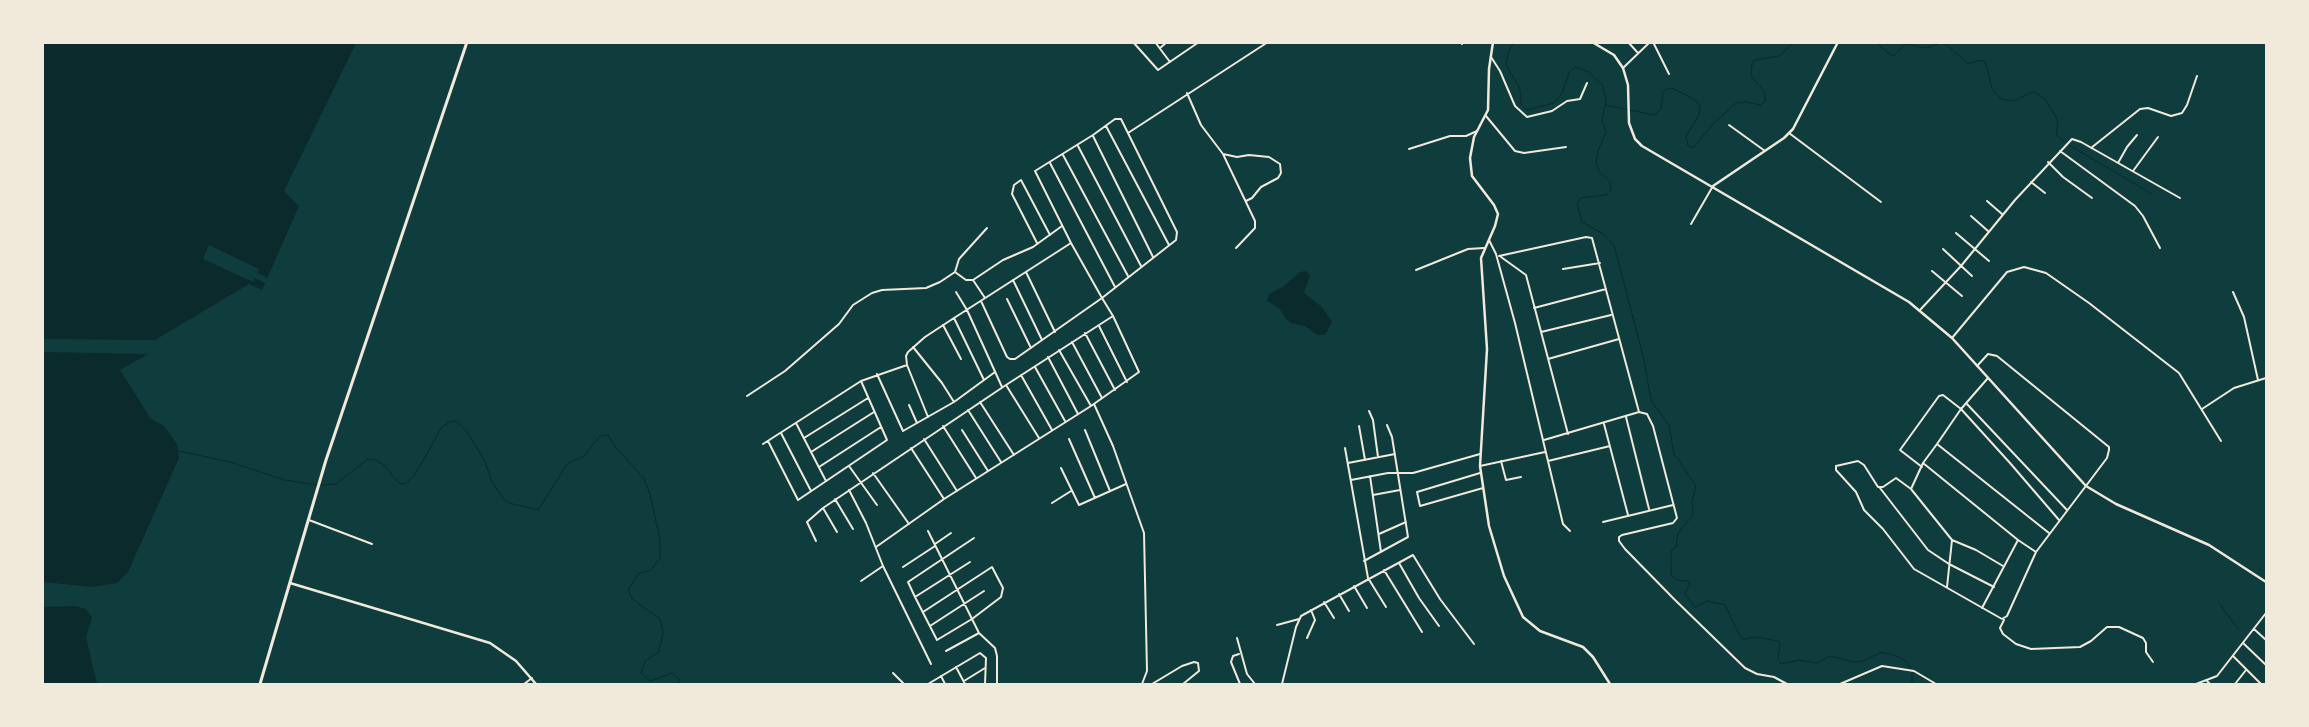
<!DOCTYPE html>
<style>
body{margin:0}
#map{position:relative;width:2309px;height:727px;overflow:hidden;background:#0f3d3e;font-family:Lato,sans-serif}
canvas{display:block}
.frame{position:absolute;inset:0;border:44px solid #f1e9da;pointer-events:none}
</style>
<div id="map">
<canvas width="2309" height="727"></canvas>
<div class="frame"></div>
</div>
<script>
const g = document.querySelector('canvas').getContext('2d');
g.lineJoin = 'round';
function paint(path, color) { g.fillStyle = color; g.fill(path, 'evenodd'); }
const shape = rows => new Path2D(rows.map(r => 'M' + r).join(''));
function stroke(path, color, width, dash) { g.strokeStyle = color; g.lineWidth = width; g.lineCap = dash ? 'butt' : 'round'; g.setLineDash(dash || []); g.stroke(path); }
paint(shape([
 [43,43,356,43,284,191,299,206,262,290,120,370,151,419,164,426,173,438,177,445,179,458,128,572,117,583,92,587,43,582],
 [1306,271,1310,276,1304,293,1323,308,1332,322,1325,335,1317,335,1305,326,1291,323,1286,319,1279,308,1267,301,1269,294,1283,287,1300,272],
 [75,606,86,609,92,618,86,637,97,684,43,684,43,607]
]), '#0a2a2b');
paint(shape([
 [209,245,259,269,257,273,268,278,265,283,255,278,253,282,203,259],
 [249,284,262,290,149,354,43,352,43,339,155,340]
]), '#0f3d3e');
stroke(shape([
 [1514,42,1508,53,1506,65,1520,89,1521,104,1527,110,1554,103,1562,93,1569,73,1575,67,1589,72,1603,86,1606,101,1602,121,1606,132,1598,151,1596,163,1599,171,1610,182,1611,190,1606,195,1581,198,1577,204,1582,222,1603,234,1614,245,1644,360,1650,395,1652,402,1669,425,1674,454,1696,486,1692,501,1693,515,1678,533,1676,547,1671,551,1671,575,1677,580,1688,581,1690,585,1685,592,1686,596,1695,607,1707,601,1725,605,1740,636,1744,639,1758,637,1777,641,1780,643,1778,659,1781,664,1799,660,1817,663,1830,656,1854,662,1863,661,1882,652,1899,657,1907,662,1911,669],
 [1876,42,1888,53,1894,56,1905,44,1927,48,1941,43,1947,45,1967,63,1972,63,1980,60,1984,61,1987,67,1992,89,2001,99,2013,101,2030,93,2035,92,2046,100,2056,117,2058,125,2056,135,2064,141],
 [1605,105,1654,115,1661,109,1663,92,1668,88,1674,89,1695,100,1700,106,1699,115,1686,136,1688,146,1693,148,1712,125,1736,103,1747,102,1760,105,1765,102,1765,93,1751,75,1752,64,1755,60,1779,56,1794,42],
 [2069,145,2152,194],
 [179,451,230,462,285,480,317,485],
 [321,485,336,484,368,459,376,460,384,465,399,483,405,484,414,476,442,427,449,422,456,421,467,432,484,459,492,482,503,498,509,503,538,510,568,463,584,456,600,436,608,435,616,448,643,477,650,494,660,540,660,558,651,570,638,574,628,590,632,599,660,619,663,633,659,652,645,661,641,673,650,681,672,673,679,679,679,684],
 [2219,603,2239,630],
 [1912,673,1912,684]
]), '#0a2a2b', 1);
stroke(shape([
 [1133,42,1158,70,1199,42],
 [1155,42,1170,62],
 [1461,42,1462,44],
 [1628,42,1638,53],
 [1653,42,1669,74],
 [1160,48,1167,42],
 [1491,57,1500,71,1515,106,1527,117,1552,111,1567,101,1580,99,1587,83],
 [1623,68,1650,42],
 [1187,93,1201,125,1223,154,1255,221,1255,228,1236,248],
 [1486,116,1515,151,1524,153,1566,147],
 [1729,125,1765,151],
 [1106,126,1169,245],
 [1128,133,1268,42],
 [1789,133,1881,202],
 [1093,136,1153,257],
 [1078,146,1141,266],
 [2091,148,2140,109,2148,108,2171,116,2182,113,2187,105,2197,76],
 [1409,149,1450,136,1466,136,1477,131],
 [2060,151,2135,206,2143,216,2160,248],
 [1223,154,1237,157,1249,155,1269,157,1280,164,1281,173,1278,178,1261,187,1252,198,1246,201],
 [1063,155,1128,276],
 [2048,162,2063,177,2092,198],
 [1050,163,1115,287],
 [2118,163,2127,147,2137,135],
 [2133,171,2158,137],
 [2031,182,2045,193],
 [1987,201,2002,214],
 [1971,216,1988,231],
 [1691,224,1713,186],
 [1956,233,1989,261],
 [1489,240,1496,254,1515,323,1563,524,1570,531],
 [1037,243,1012,194,1014,185,1021,180,1050,235],
 [1943,249,1972,276],
 [1499,256,1586,237,1592,238,1639,412],
 [1501,257,1526,275,1568,434],
 [1563,269,1600,263],
 [1416,270,1468,249,1484,248],
 [1932,271,1962,296],
 [955,272,966,280,973,280,1003,260,1033,247,1062,226],
 [1026,272,1055,332],
 [973,280,985,298],
 [1013,280,1042,340],
 [956,292,967,310,1002,387],
 [2233,292,2244,317,2258,380],
 [1007,299,1031,348],
 [1534,308,1606,289],
 [1920,310,1961,266,2015,200,2072,139,2081,142,2180,198],
 [954,318,984,380],
 [943,325,961,359],
 [1099,326,1127,382],
 [1541,332,1611,315],
 [1085,333,1115,390],
 [1952,338,2007,272,2024,267,2046,273,2089,303,2179,373,2221,441],
 [1072,342,1102,398],
 [913,347,942,383,954,402],
 [1059,350,1091,406],
 [1048,357,1078,414],
 [1548,359,1619,339],
 [1035,367,1065,421],
 [877,374,903,431,954,402,995,372],
 [1021,375,1052,430],
 [1988,378,1961,409,1937,444,2049,533],
 [1006,385,1039,438],
 [747,396,785,371,839,324,853,305,872,293,882,290,926,288,940,282,955,272,959,259,987,228],
 [980,402,1014,455],
 [1966,403,2067,510],
 [1094,404,1113,446,1144,533,1147,671,1142,684],
 [909,405,917,423],
 [2202,409,2234,388,2266,378],
 [968,410,1001,462],
 [1369,411,1373,420,1378,457],
 [928,417,907,365,906,356,908,352,925,337,954,318,1071,243],
 [1626,417,1649,509],
 [796,423,826,481],
 [1604,424,1628,515],
 [943,426,976,478],
 [1359,426,1365,460],
 [962,430,988,471],
 [1085,430,1110,491],
 [781,433,811,491],
 [804,438,868,398],
 [924,439,957,491],
 [1069,439,1095,498],
 [1544,440,1639,412,1647,414,1653,426,1677,518,1673,523,1622,535,1619,537,1619,541,1625,549,1674,599,1745,668,1757,674,1774,677,1787,684],
 [768,441,798,500,887,440,861,381],
 [763,444,861,381,907,365],
 [911,448,944,499],
 [1345,448,1368,578,1386,607],
 [811,452,874,412],
 [1501,461,1506,480,1521,477],
 [1548,461,1610,446],
 [1348,463,1395,454],
 [1923,463,2018,540,2036,552],
 [849,466,877,505],
 [1480,466,1545,452],
 [819,467,881,427],
 [1922,467,1900,450,1939,396,1943,395,1961,409,2010,463,2059,520],
 [1061,468,1079,505,1126,484],
 [873,473,909,524],
 [1480,473,1417,492,1420,506,1483,488],
 [1370,476,1381,552],
 [1351,480,1388,473,1413,473,1480,454],
 [1880,488,1928,550,1949,564,1994,587],
 [1911,489,1923,463,1937,444],
 [849,490,866,523,883,566,931,664],
 [1373,495,1400,490],
 [835,499,853,529],
 [1052,503,1071,491],
 [823,508,837,532],
 [309,520,372,544],
 [1603,522,1673,505],
 [928,531,979,633,995,648,997,656,997,684],
 [1379,534,1406,522],
 [1952,540,1976,550,2003,566],
 [816,541,807,522,823,508,1006,385,1113,316],
 [935,544,951,533],
 [876,547,944,499,1091,406,1139,372,1113,316,1102,298,1071,243,1035,171,1093,135,1115,119,1121,119,1177,232,1176,240,1102,298,1015,359,1010,359,1007,357,981,301],
 [1364,561,1408,537,1392,437,1387,425],
 [1399,563,1419,598,1439,626],
 [903,567,935,546],
 [1384,570,1422,632],
 [861,581,883,566],
 [1354,586,1367,608],
 [1947,587,1952,540,1911,489,1896,478,1883,487,1878,487,1864,465,1858,461,1836,466,1836,470,1856,492,1864,510,1883,529,1914,569,2002,619,2007,616,2036,552,2107,458,2109,450,2109,447,1997,356,1988,354,1977,366],
 [1339,594,1349,611],
 [915,597,970,562],
 [1324,602,1334,618],
 [1982,608,2018,540],
 [923,612,992,567,1003,588,1001,597,972,619,937,640,915,597,908,582,974,538],
 [2004,620,2000,628,2003,634,2016,644,2031,649,2080,647,2091,641,2107,627,2119,627,2143,638,2146,643,2146,652,2153,662],
 [1277,625,1299,619],
 [930,626,984,591],
 [2254,629,2266,640],
 [1237,638,1247,674,1255,684],
 [1307,638,1315,620,1311,610],
 [2243,643,2266,665],
 [946,651,979,633],
 [1239,654,1233,656,1231,662,1240,684],
 [2233,656,2261,684],
 [956,667,965,684],
 [893,673,904,684],
 [941,676,945,684],
 [2206,680,2210,684],
 [964,681,985,668],
 [524,684,532,678],
 [928,684,980,653,986,658,985,684],
 [1152,684,1182,666,1194,662,1198,663,1199,671,1183,684],
 [1282,684,1296,627,1301,616,1413,555,1440,599,1474,644],
 [1840,684,1882,666,1914,671,1936,684],
 [2196,684,2217,676,2266,613],
 [2235,684,2246,670]
]), '#f1e9da', 2);
stroke(shape([
 [1493,42,1489,69,1488,110,1474,137,1470,158,1472,176,1494,205,1498,214,1495,226,1481,258,1487,349,1480,466,1489,526,1504,576,1523,617,1540,631,1583,647,1593,657,1610,684],
 [1592,42,1614,55,1623,68,1628,85,1629,123,1635,139,1642,146,1909,302,1952,338,2086,486,2116,504,2209,545,2266,582],
 [1713,186,1784,138,1793,129,1838,42],
 [290,583,490,643,516,661,536,684]
]), '#f1e9da', 2.5);
stroke(shape([
 [260,684,326,460,467,42]
]), '#f1e9da', 3);
</script>
